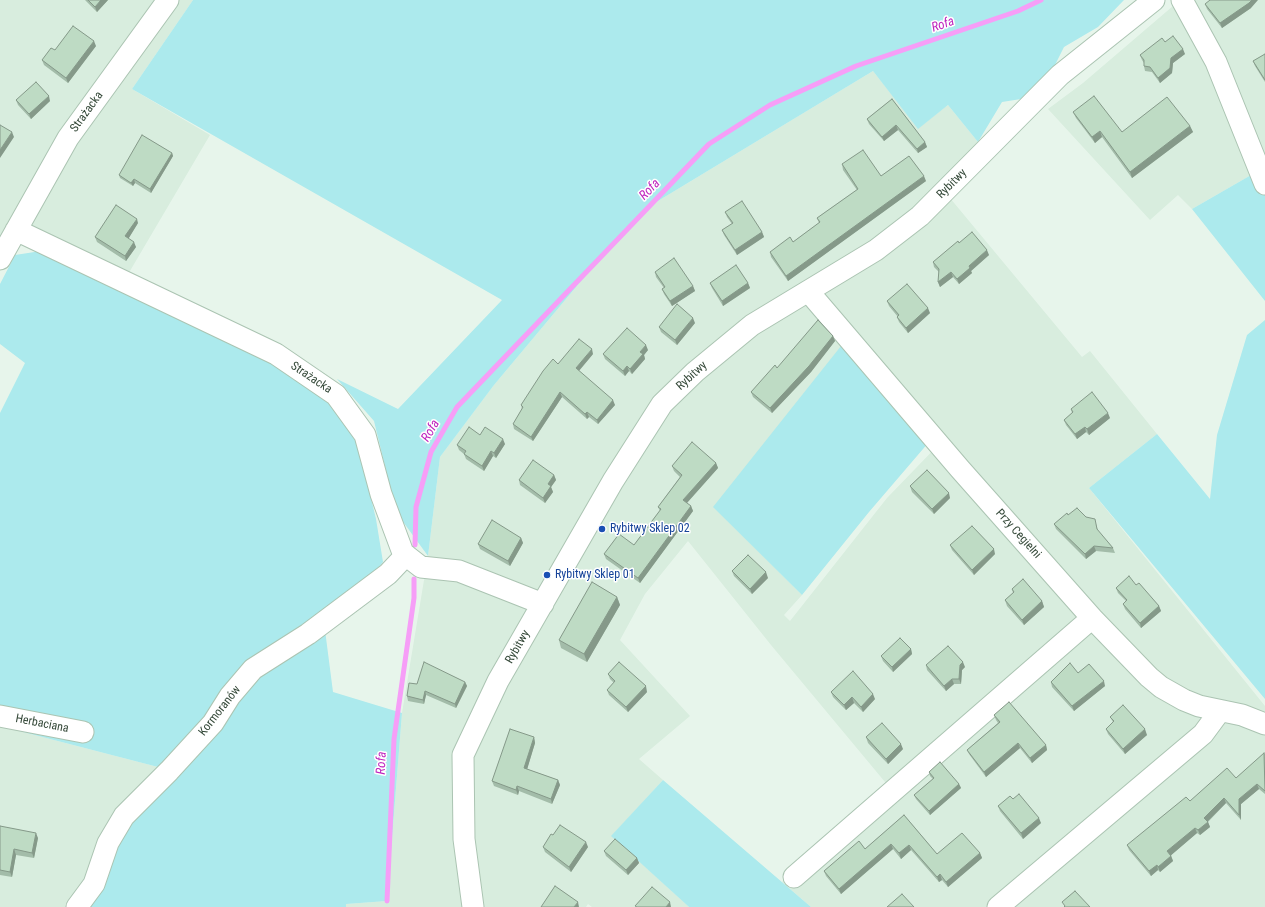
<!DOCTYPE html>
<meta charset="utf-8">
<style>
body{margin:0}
canvas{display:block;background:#e7f5eb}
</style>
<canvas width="1265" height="907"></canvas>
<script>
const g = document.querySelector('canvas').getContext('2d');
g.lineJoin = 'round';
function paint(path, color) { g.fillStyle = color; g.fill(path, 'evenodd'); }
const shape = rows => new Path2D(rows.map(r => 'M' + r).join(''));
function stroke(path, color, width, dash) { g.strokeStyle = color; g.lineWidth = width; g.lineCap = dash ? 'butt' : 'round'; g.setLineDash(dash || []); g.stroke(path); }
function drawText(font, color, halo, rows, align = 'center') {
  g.font = font + ' "Roboto Condensed",sans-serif'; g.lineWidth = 3; g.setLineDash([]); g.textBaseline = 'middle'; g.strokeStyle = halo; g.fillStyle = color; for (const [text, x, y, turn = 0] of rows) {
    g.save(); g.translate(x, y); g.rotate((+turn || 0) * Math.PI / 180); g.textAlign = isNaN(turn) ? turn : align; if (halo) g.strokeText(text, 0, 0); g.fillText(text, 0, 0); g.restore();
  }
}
paint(shape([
 [0,0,193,0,132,89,210,135,127,276,14,223,0,249],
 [1180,0,1265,0,1265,167,1192,209,1178,195,1150,220,1048,109,1083,83],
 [873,71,918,128,948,105,978,142,940,186,1082,357,1090,351,1157,434,1089,488,1265,706,1265,907,811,907,782,882,890,788,771,645,688,541,645,594,620,640,690,716,639,759,663,780,612,836,689,907,592,907,588,904,586,907,346,907,346,904,387,901,402,713,428,556,440,457,494,385,597,262,653,204],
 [943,440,887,498,790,621,784,615,802,595,714,507],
 [0,726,158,767,118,812,88,881,70,907,0,907]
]), '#d8edde');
paint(shape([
 [193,0,1124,0,1098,27,1064,47,1054,67,1021,99,1002,102,978,142,948,105,918,129,873,71,653,204,597,262,494,385,440,457,428,556,401,519,391,491,374,421,337,379,398,409,502,300,132,89],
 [1265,167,1265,301,1192,209],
 [41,251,256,355,306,385,341,414,359,448,376,519,383,562,367,582,212,710,158,767,0,726,0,413,25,363,0,344,0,284,15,255],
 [1265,320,1265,699,1089,488,1157,434,1210,499,1217,435,1247,335],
 [845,341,929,442,869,512,802,595,713,507],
 [325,630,333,692,402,713,387,901,346,904,346,907,83,907,113,846,258,671],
 [663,780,811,907,689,907,611,836]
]), '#aceaed');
stroke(shape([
 [415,545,416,507,431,452,457,407,709,144,770,105,856,66,1018,11,1041,0],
 [387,901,394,739,414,598,414,579]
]), '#f69ef7', 5);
const minor = shape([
 [1182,0,1216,62,1265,184],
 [16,230,276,354,336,395,365,435,381,494,403,553,421,567,459,571,543,604],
 [0,259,68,138,168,0],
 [808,291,960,469,1092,618,1149,677,1161,687,1184,700,1199,706,1242,715,1265,724],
 [0,716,83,732],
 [794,877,1092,618],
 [77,907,94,884,108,843,124,816,169,771,213,723,230,696,253,669,308,634,388,574,406,555],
 [473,907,464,839,463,755,498,681,613,481,662,404,695,372,752,325,876,250,920,216,1060,75,1154,0],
 [998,907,1203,734,1220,711]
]);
stroke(minor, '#abc4b2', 23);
stroke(minor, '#fff', 21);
paint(shape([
 [85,0,108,0,97,12],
 [1205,4,1251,8,1222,28,1207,9],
 [1165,42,1185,54,1173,63,1172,73,1160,83,1152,72,1145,71,1144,66,1144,63,1142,60,1140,55],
 [96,46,68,83,44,65,42,60,55,50],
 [1265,54,1265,82,1255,66,1253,61],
 [892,99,925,142,927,147,918,153,898,130,884,141,869,124,867,119],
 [16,100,50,101,31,119,18,105],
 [1073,112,1122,132,1190,126,1193,132,1132,178,1102,137,1095,143,1076,118],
 [172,153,173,156,151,193,135,183,133,186,120,178,119,175],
 [842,164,881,176,926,181,788,281,771,257,770,252,793,242,819,223,817,218,857,190,843,170],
 [725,212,762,232,764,237,737,255,724,235,722,230,732,224,727,217],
 [138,223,128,239,136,247,126,261,97,242,95,237],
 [959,243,989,255,971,271,972,273,959,284,953,277,940,287,938,282,939,272,934,267,933,262],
 [655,272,693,286,695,291,672,306,664,294,662,289,664,288,656,277],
 [710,283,748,283,750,288,723,306,712,288],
 [887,301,930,313,908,333,899,322,897,317,898,317,889,306],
 [695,323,677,345,661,332,659,327],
 [833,336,835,341,811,372,772,413,753,397,751,392,777,368],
 [648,350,644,355,645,359,632,374,629,371,625,376,605,359,603,354],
 [593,354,579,371,615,405,598,424,589,417,587,419,562,397,533,441,514,429,513,424,522,409,521,405,558,364],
 [1071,409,1110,418,1089,435,1086,432,1077,439,1066,425,1064,420,1072,413],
 [480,435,505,444,496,458,493,456,484,471,466,459,464,454,459,450,457,445],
 [716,463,718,468,687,503,691,506,693,511,640,583,606,559,604,554,634,545,660,511,658,507,680,477,674,471,672,466],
 [554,475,556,480,551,487,553,492,545,503,520,485,519,480],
 [910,486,950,498,934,514,912,492],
 [1068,515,1086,517,1096,524,1098,531,1113,548,1115,553,1096,551,1086,559,1056,529,1054,524],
 [521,538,523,543,510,566,480,549,478,544],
 [950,545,995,554,974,575,952,550],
 [732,571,768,578,752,594,734,576],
 [1136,585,1159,606,1161,611,1141,628,1125,609,1123,604,1126,601,1118,593,1116,588],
 [1012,589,1042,601,1044,607,1024,625,1007,606,1005,600,1013,593],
 [617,597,620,605,587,662,561,648,559,640],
 [911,649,912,654,893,672,883,661,881,656],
 [926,665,965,667,962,670,961,684,954,684,946,691,927,670],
 [1078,673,1105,686,1074,711,1052,687,1051,682],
 [608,674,647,692,628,712,609,695,607,690,614,683,610,679],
 [465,682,467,686,456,708,426,695,424,704,408,701,407,696,417,684],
 [831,692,875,699,863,712,854,703,846,710,833,697],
 [994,715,1046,745,1047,750,1032,763,1020,748,986,777,969,754,967,750,998,723,996,720],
 [1110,717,1147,735,1125,754,1108,734,1106,729,1113,722],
 [534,737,535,743,527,769,558,780,560,785,552,804,519,791,518,795,494,786,492,781],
 [866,737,903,749,888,764,868,743],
 [1265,753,1265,794,1259,789,1241,804,1241,820,1226,803,1208,822,1210,827,1200,835,1197,833,1171,855,1173,861,1160,872,1158,870,1151,876,1129,850,1127,845,1190,801,1236,778],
 [929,772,959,784,961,788,930,815,916,799,914,795,933,779,930,776],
 [1013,799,1041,823,1023,839,1000,811,998,806],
 [904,815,937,854,980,853,982,858,948,887,942,880,939,882,911,850,901,859,893,849,841,894,826,876,824,871,865,849],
 [0,826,38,838,34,858,16,855,12,877,0,875],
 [553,835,588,847,571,872,545,852,543,847],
 [604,851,637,858,639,863,628,875,606,856]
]), '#a3bca9');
paint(shape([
 [101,0,108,0,97,12,95,7],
 [1252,0,1258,0,1251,8,1222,28,1220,23],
 [94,41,96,46,68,83,66,78],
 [1183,49,1185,54,1173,63,1172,73,1160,83,1158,78,1171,58],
 [49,96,50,101,31,119,29,114],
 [896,125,898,130,884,141,882,137],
 [1190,126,1193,132,1132,178,1130,172],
 [1100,131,1102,137,1095,143,1092,137],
 [12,132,14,137,0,158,0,150],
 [925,142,927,147,918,153,917,149],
 [172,153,173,156,151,193,150,189],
 [924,176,926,181,788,281,786,276],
 [134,179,135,183,133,186,131,183],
 [137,219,138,223,127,241,125,236],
 [762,232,764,237,737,255,735,250],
 [134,242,136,247,126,261,125,256],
 [987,250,989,255,971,271,972,273,959,284,957,279,969,266],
 [951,272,953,277,940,287,938,282],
 [748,283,750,288,723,306,722,301],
 [693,286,695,291,672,306,670,301],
 [928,308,930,313,908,333,906,328],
 [693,318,695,323,677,345,675,340],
 [833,336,835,341,811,372,772,413,770,408],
 [646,345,648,350,644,355,645,359,632,374,630,369,640,352],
 [592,349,593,354,577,373,576,368],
 [627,366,629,371,625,376,623,371],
 [560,392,562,397,533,441,531,437],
 [613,400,615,405,598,424,597,420],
 [587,412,589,417,587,419,585,414],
 [1108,413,1110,418,1089,435,1087,429],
 [1085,427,1086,432,1077,439,1075,434],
 [503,439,505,444,496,458,494,453],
 [491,451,493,456,484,471,482,466],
 [716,463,718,468,685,505,683,500],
 [554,475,556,480,551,487,553,492,545,503,543,498,548,484],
 [949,493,950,498,934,514,932,509],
 [691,506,693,511,640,583,638,578],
 [521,538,523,543,510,566,508,561],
 [1094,546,1096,551,1086,559,1085,554],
 [994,549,995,554,974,575,972,570],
 [766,572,768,578,752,594,750,589],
 [617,597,620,605,587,662,584,654],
 [1042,601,1044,607,1024,625,1022,620],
 [1159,606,1161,611,1141,628,1140,623],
 [911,649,912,654,893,672,892,667],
 [963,662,965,667,962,670,961,684,959,679,960,665],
 [952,679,954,684,946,691,944,686],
 [1104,681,1105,686,1074,711,1072,706],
 [465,682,467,686,456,708,455,704],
 [646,686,647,692,628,712,626,707],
 [425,691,426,695,424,704,423,700],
 [873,694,875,699,863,712,861,707],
 [852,697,854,703,846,710,844,705],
 [1145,729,1147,735,1125,754,1123,749],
 [534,737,535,743,526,773,524,768],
 [1018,743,1020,748,986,777,984,772],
 [901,744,903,749,888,764,886,759],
 [1046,745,1047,750,1032,763,1030,758],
 [558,780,560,785,552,804,551,799],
 [959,784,961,788,930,815,929,811],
 [1257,784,1259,789,1241,804,1241,820,1239,815,1239,799],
 [517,786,519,791,518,795,516,790],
 [1224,798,1226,803,1206,823,1204,818],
 [1039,818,1041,823,1023,839,1021,833],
 [1208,822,1210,827,1200,835,1198,830],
 [1195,828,1197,833,1169,857,1167,851],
 [36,833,38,838,34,858,32,853],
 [586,842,588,847,571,872,569,867],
 [891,844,893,849,841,894,839,889],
 [909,845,911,850,901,859,899,853],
 [14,849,16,855,12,877,10,872],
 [980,853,982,858,948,887,946,882],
 [1171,856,1173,861,1160,872,1158,867],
 [637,858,639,863,628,875,626,870],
 [1157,865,1158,870,1151,876,1149,871],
 [940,874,942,880,939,882,937,877],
 [578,902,579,907,574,907],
 [670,902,671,907,666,907]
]), '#859989');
const building = shape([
 [88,0,101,0,95,7,88,0],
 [1210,0,1252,0,1249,3,1220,23,1205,4,1210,0],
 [73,26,94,41,66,78,42,60,51,48,55,50,73,26],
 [1173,36,1183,49,1171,58,1170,68,1158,78,1150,67,1144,66,1144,60,1140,55,1162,38,1165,42,1173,36],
 [1265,54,1265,80,1253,61,1265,54],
 [36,82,49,96,29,114,16,100,36,82],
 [1094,96,1122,132,1167,97,1190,126,1130,172,1100,131,1092,137,1073,112,1094,96],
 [892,99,925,142,917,149,896,125,882,137,867,119,892,99],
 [0,125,12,132,0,150,0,125],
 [142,135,172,153,150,189,134,179,131,183,119,175,142,135],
 [863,150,881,176,909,156,924,176,786,276,770,252,790,237,793,242,820,222,817,218,858,189,842,164,863,150],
 [742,201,762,232,735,250,722,230,733,223,725,212,742,201],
 [116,205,137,219,125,236,134,242,125,256,95,237,116,205],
 [972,232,987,250,969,266,970,268,957,279,951,272,938,282,939,269,933,262,958,241,959,243,972,232],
 [674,258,693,286,670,301,662,289,665,287,655,272,674,258],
 [736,265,748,283,722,301,710,283,736,265],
 [907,284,928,308,906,328,897,317,899,315,887,301,907,284],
 [677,304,693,318,675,340,659,327,677,304],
 [818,320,833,336,809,366,770,408,751,392,775,365,777,368,818,320],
 [627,328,646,345,640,352,643,354,630,369,627,366,623,371,603,354,627,328],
 [579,339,592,349,576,368,613,400,597,420,587,412,585,414,560,392,531,437,513,424,523,407,521,405,543,371,553,359,558,364,579,339],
 [1092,392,1108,413,1087,429,1085,427,1075,434,1064,420,1073,412,1071,409,1092,392],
 [469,427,480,435,485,427,503,439,494,453,491,451,482,466,464,454,466,451,457,445,469,427],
 [692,442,716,463,683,500,691,506,638,578,604,554,619,534,634,545,661,509,658,507,682,475,672,466,692,442],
 [533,460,554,475,548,484,551,486,543,498,519,480,533,460],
 [927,470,949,493,932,509,910,486,927,470],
 [1077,508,1086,517,1095,519,1097,529,1113,548,1094,546,1085,554,1054,524,1067,513,1068,515,1077,508],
 [492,520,521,538,508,561,478,544,492,520],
 [972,526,994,549,972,570,950,545,972,526],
 [748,555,766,572,750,589,732,571,748,555],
 [1129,576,1136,585,1139,583,1159,606,1140,623,1123,604,1127,600,1116,588,1129,576],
 [1023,579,1042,601,1022,620,1005,600,1014,592,1012,589,1023,579],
 [592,582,617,597,584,654,559,640,592,582],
 [900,638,911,649,892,667,881,656,900,638],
 [948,646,963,662,960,665,959,679,952,679,944,686,926,665,948,646],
 [424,662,465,682,455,704,425,691,423,700,407,696,409,683,417,684,424,662],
 [619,662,646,686,626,707,607,690,615,681,608,674,619,662],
 [1070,663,1078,673,1089,664,1104,681,1072,706,1051,682,1070,663],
 [853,671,873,694,861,707,852,697,844,705,831,692,853,671],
 [1009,702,1046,745,1030,758,1018,743,984,772,967,750,1000,722,994,715,1009,702],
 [1123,705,1145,729,1123,749,1106,729,1114,721,1110,717,1123,705],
 [882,723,901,744,886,759,866,737,882,723],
 [510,729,534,737,524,768,558,780,551,799,517,786,516,790,492,781,510,729],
 [1264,753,1265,791,1257,784,1239,799,1239,815,1224,798,1204,818,1208,822,1198,830,1195,828,1167,851,1171,856,1158,867,1157,865,1149,871,1127,845,1186,797,1190,801,1227,768,1236,778,1264,753],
 [940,762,959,784,929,811,914,795,934,778,929,772,940,762],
 [1019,794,1039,818,1021,833,998,806,1010,796,1013,799,1019,794],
 [904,815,937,854,962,833,980,853,946,882,940,874,937,877,909,845,899,853,891,844,839,889,824,871,859,841,865,849,904,815],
 [560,825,586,842,569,867,543,847,551,834,553,835,560,825],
 [0,826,36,833,32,853,14,849,10,872,0,870,0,826],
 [615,839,637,858,626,870,604,851,615,839],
 [555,886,578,902,574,907,541,907,555,886],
 [652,887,670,902,666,907,637,907,635,906,652,887],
 [1075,891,1090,907,1064,907,1065,906,1062,902,1075,891],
 [902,894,914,907,887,907,902,894]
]);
paint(building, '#bedbc4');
stroke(building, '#859989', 1);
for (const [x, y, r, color] of [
 [602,529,4,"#1a4fb4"],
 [547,575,4,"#1a4fb4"]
]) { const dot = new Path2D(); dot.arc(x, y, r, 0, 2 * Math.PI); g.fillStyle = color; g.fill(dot); stroke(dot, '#fff', 1.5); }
drawText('12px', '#354939', '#fff', [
 ["Strażacka",87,112,-54],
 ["Rybitwy",952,184,-45],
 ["Rybitwy",692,376,-42],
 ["Strażacka",311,378,34],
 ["Przy Cegielni",1018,534,48],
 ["Rybitwy",518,647,-60],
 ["Kormoranów",220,711,-52],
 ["Herbaciana",42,724,11]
]);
drawText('12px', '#164399', '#fff', [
 ["Rybitwy Sklep 02",610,529],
 ["Rybitwy Sklep 01",555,575]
], 'left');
drawText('italic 13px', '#bf24be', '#fff', [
 ["Rofa",943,25,-19],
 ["Rofa",650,190,-46],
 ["Rofa",431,431,-60],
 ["Rofa",382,763,-88]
]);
</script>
